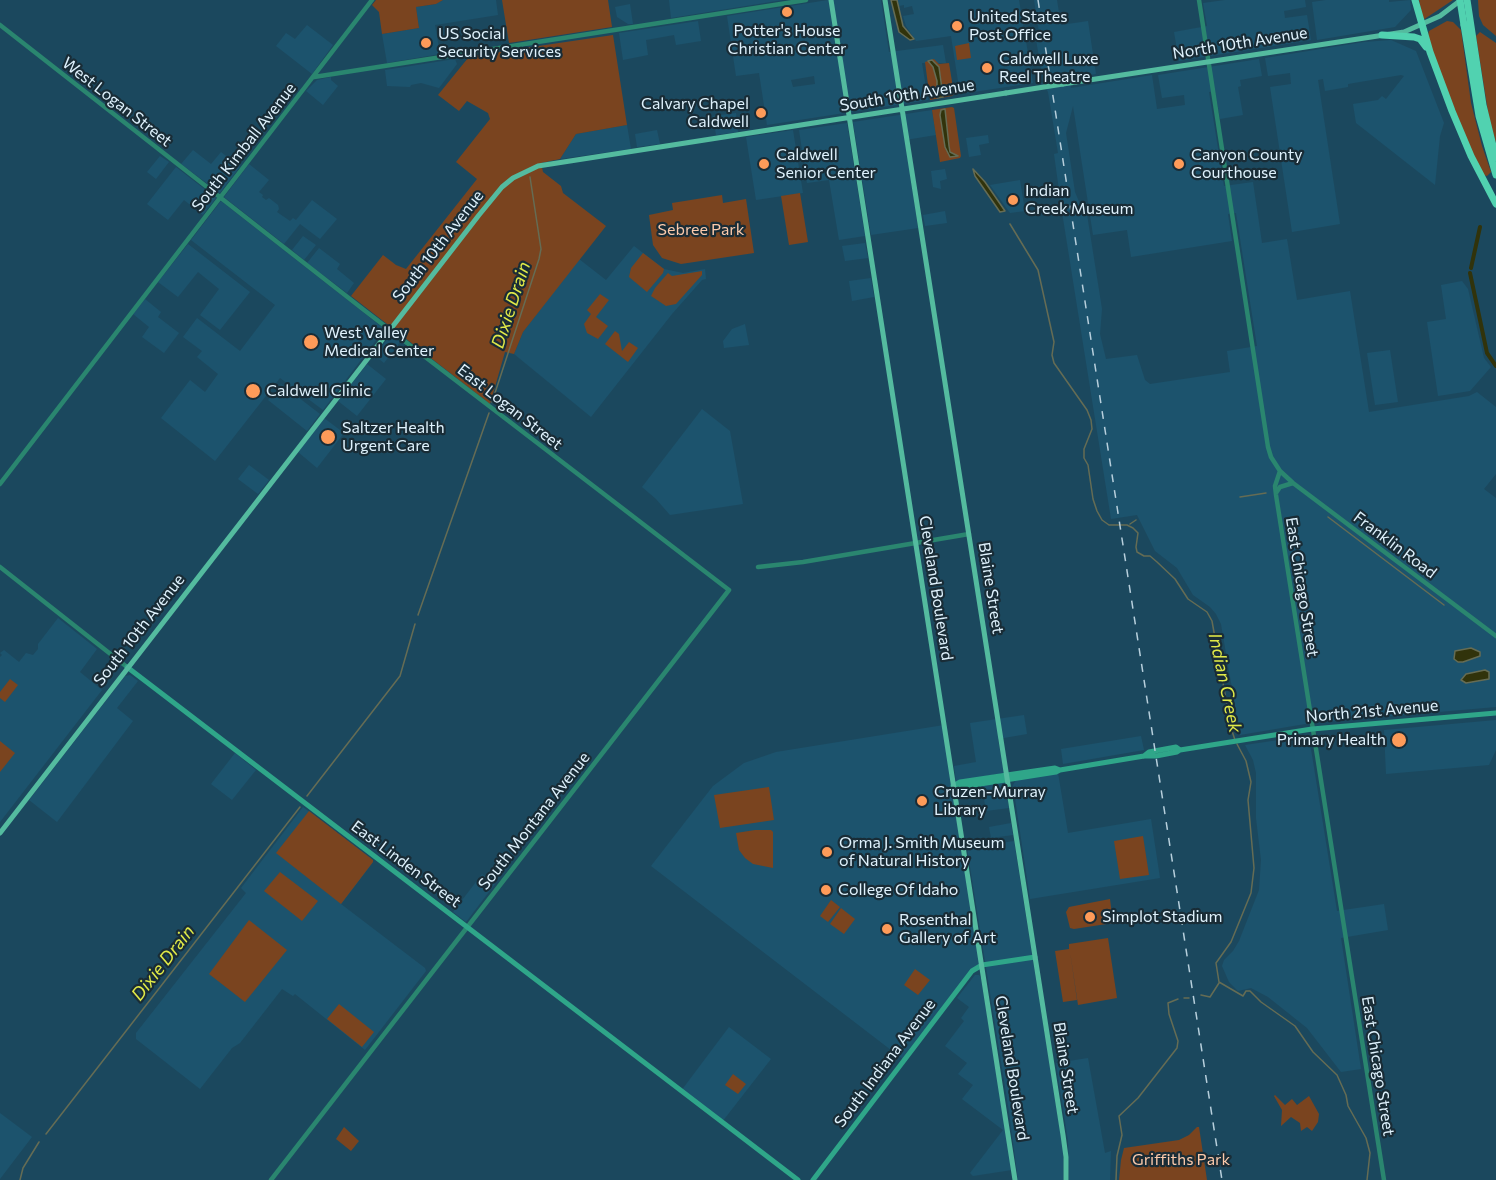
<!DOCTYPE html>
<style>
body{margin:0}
canvas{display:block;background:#1b485e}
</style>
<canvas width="1496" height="1180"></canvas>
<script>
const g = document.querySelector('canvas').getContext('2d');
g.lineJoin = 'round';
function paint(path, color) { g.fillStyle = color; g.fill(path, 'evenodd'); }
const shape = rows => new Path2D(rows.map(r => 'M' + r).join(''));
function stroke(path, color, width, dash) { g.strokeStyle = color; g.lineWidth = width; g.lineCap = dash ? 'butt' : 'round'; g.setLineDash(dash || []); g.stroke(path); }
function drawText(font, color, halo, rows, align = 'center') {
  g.font = font + ' Commissioner,sans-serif'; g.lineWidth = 4.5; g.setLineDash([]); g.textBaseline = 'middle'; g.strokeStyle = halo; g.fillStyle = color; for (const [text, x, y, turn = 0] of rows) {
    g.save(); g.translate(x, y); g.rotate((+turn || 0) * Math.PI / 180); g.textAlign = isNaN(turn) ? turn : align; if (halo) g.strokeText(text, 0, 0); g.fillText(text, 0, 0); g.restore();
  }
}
paint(shape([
 [443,0,496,0,498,15,435,25,440,54,387,63,382,34,419,28,416,7,436,4],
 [669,0,783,0,671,18],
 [828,0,881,0,889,52,943,45,946,63,922,63,928,100,767,125,759,73,736,76,727,16],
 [814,76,815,84,793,87,791,80],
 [898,0,1019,0,1033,83,960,94,951,36,916,41,906,26,903,16,914,14,912,6,904,8,904,5,899,6],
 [1034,0,1057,0,1061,25,1088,21,1096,74,1070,78,1071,88,1152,75,1157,109,1185,105,1184,95,1162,98,1158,75,1259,59,1262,76,1240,80,1241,86,1238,87,1243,115,1220,119,1215,91,1209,92,1224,186,1253,182,1262,243,1287,239,1297,300,1350,291,1369,412,1469,396,1477,392,1496,407,1496,474,1484,489,1496,498,1496,707,1311,723,1240,735,1221,624,1216,614,1210,607,1193,595,1177,568,1155,551,1137,515,1111,519,1062,212,1054,154,1058,153,1048,92,1043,82,1035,33,1039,32],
 [1073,106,1093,235,1127,230,1131,257,1232,241,1228,214,1236,213,1257,346,1227,351,1230,372,1150,384,1145,380,1137,355,1106,359,1100,334,1102,309,1086,208,1082,209,1075,192,1066,133],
 [1225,0,1305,0,1306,7,1284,11,1285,18,1307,15,1311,40,1179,61,1174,32,1207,26,1203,3],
 [1326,0,1389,0,1389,2,1410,0,1411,10,1395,27,1317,40,1312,2],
 [630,4,633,24,628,24,617,17,615,7],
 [698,21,701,41,676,45,674,35,646,40,648,55,623,60,619,33],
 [307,25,333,45,312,74,276,46,286,33,295,39],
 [1391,40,1416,51,1444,123,1440,136,1435,185,1356,123,1353,104,1378,100,1382,96,1386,99,1404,76,1401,75,1348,84,1348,87,1325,91,1323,79,1318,80,1340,224,1292,232,1270,87,1291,84,1290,73,1268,76,1265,58,1364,42],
 [455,59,457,64,439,88,421,83,411,85,410,87,387,86,385,70],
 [331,77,331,80,338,86,323,105,306,91,317,80],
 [932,110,936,135,905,140,918,228,871,235,853,122],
 [736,113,738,132,716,135,713,116],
 [847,123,865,236,839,240,829,180,807,183,799,130],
 [627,125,631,149,560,159,576,134],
 [657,130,660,144,637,147,635,134],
 [793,130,803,193,756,200,746,137],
 [988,135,989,143,979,145,981,155,969,157,966,138],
 [193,150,211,164,221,152,240,167,220,193,181,164],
 [160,156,169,162,156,179,147,172],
 [249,164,269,180,259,192,263,195,262,197,266,200,269,198,278,205,279,209,277,212,290,221,293,218,296,220,312,200,337,219,320,239,300,224,284,244,224,197],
 [176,167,216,198,203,215,184,200,168,220,147,204],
 [945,169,947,179,940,181,941,189,933,187,931,171],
 [1020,180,1025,211,1010,213,990,185],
 [221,201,382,327,383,331,323,410,280,378,215,461,161,418,190,380,205,392,218,374,197,357,202,351,183,337,197,318,240,351,275,305,191,240],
 [945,211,947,223,925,226,923,215],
 [303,236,316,245,304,260,292,250],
 [865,243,868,258,845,261,842,246],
 [188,244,250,292,220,330,200,315,219,289,198,272,178,297,158,282],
 [634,246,664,269,683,273,705,269,706,279,702,280,672,314,591,417,514,354,523,332,579,259,606,280],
 [319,248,340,264,337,269,354,283,347,293,307,263],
 [871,278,874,297,852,301,849,281],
 [1462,281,1468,289,1484,358,1491,367,1470,391,1438,396,1427,322,1446,319,1441,285],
 [145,299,161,312,158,317,179,333,164,353,142,337,149,327,133,314],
 [745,324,749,345,724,348,723,341,732,329],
 [389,337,394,337,400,342,384,363,374,355],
 [1390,350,1398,402,1375,405,1367,353],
 [367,364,386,379,357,416,338,401],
 [281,384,320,414,307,431,268,400],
 [702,409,730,431,743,504,670,515,656,499,642,487],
 [324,418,344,433,317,468,298,452],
 [249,465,269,480,258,494,238,479],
 [58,618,97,649,80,672,102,690,0,822,0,657,2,655,0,653,4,650,19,662,26,653,33,655,38,649,38,644],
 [130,675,138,681,117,708,133,721,57,822,29,800,125,676],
 [1024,715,1027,734,998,739,1004,773,956,781,954,766,976,762,970,723],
 [1496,720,1496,750,1489,765,1386,774,1384,730],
 [944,725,982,965,976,968,904,1060,651,866,713,786,744,763,776,752],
 [1141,736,1144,750,1063,764,1061,749],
 [1299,737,1308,739,1311,749,1337,911,1384,904,1388,930,1341,938,1361,1069,1341,1072,1307,1028,1268,997,1251,988,1238,991,1229,982,1222,966,1224,960,1233,951,1239,941,1259,890,1261,860,1256,818,1256,773,1253,760,1245,745],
 [235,753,256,770,232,800,211,784],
 [1058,773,1068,833,1151,819,1160,878,1030,899,1013,785,1016,780],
 [1005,782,1009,808,986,811,982,785],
 [303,807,373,860,373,862,341,904,425,968,426,971,365,1050,295,994,293,996,282,989,240,1043,232,1048,200,1089,136,1039,136,1033,246,893,241,888],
 [1011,823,1013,835,991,838,989,827],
 [1014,841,1063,1149,1063,1180,1018,1180,1009,1112,967,848],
 [482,874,495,884,466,922,453,912],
 [975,975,979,975,981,978,1012,1170,973,1176,970,1173,1003,1130,962,1099,973,1085,958,1074,967,1063,945,1046,964,1021,961,1018,969,1007,957,998],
 [729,1027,771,1059,722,1122,681,1091],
 [1088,1058,1105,1153,1111,1151,1110,1180,1069,1180,1068,1141,1056,1063],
 [0,1113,32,1137,0,1179]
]), '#1c536d');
paint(shape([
 [376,0,443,0,436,4,416,7,419,28,382,34,379,12,372,5],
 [502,0,608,0,612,27,509,43],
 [1419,0,1453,0,1423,20],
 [1478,0,1496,0,1496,36,1483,25,1479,16],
 [1447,21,1453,22,1461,30,1471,103,1482,146,1491,172,1487,176,1483,175,1470,148,1429,44,1428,35,1429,31],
 [1480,32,1496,43,1496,143,1489,118,1476,36],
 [613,35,627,125,576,134,560,159,541,163,543,172,561,186,563,193,606,226,523,332,514,354,505,352,490,404,351,296,383,255,396,265,406,269,477,179,456,162,490,119,488,113,467,101,459,111,438,95,468,58,471,56],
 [969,43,971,58,957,60,955,46],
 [934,59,939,64,949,63,954,94,952,96,930,100,925,62],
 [952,107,954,108,961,156,960,158,940,162,932,110],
 [800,193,808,242,789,245,781,196],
 [722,195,723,203,746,199,754,253,681,264,662,258,653,245,649,215,673,210,672,203],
 [643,253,664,269,663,273,647,292,629,277,631,268],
 [702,271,702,275,676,304,666,306,651,296,655,288,668,273,672,276],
 [600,294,609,300,596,317,608,326,598,339,587,333,584,324,591,314,587,310],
 [615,331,619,334,622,351,629,342,638,348,628,362,605,344],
 [10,679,18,685,5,702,0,698,0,692],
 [0,741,15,753,0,772],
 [769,787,774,820,720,828,714,795],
 [309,811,373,860,373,862,341,904,276,853],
 [755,830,771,830,773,832,773,868,753,864,745,858,739,850,736,833],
 [1143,836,1149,875,1120,879,1114,841],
 [280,872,318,901,302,921,264,891],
 [1110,899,1113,923,1074,929,1070,928,1066,912,1069,907],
 [831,900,840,907,828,922,820,916],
 [841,908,855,919,844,934,830,924],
 [249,920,287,950,245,1002,209,974],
 [1108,938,1117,998,1078,1005,1070,951,1077,1000,1063,1002,1055,951,1069,949,1069,944],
 [915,969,930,980,918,995,904,985],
 [339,1004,374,1032,362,1047,327,1019],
 [733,1074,746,1084,738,1094,725,1085],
 [1275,1095,1285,1105,1292,1099,1297,1105,1309,1096,1319,1114,1318,1122,1312,1131,1307,1127,1301,1131,1300,1123,1291,1117,1281,1126,1282,1110,1274,1096],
 [344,1127,359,1141,351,1151,336,1139],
 [1197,1127,1199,1127,1207,1180,1119,1180,1121,1160,1124,1148,1179,1140,1189,1135]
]), '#7a441f');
const water = shape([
 [891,0,897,0,903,26,914,39,910,40,899,32,891,0],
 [932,60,939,67,943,97,937,98,937,81,933,67,928,61,932,60],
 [945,109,949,146,950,152,958,156,950,157,945,147,940,115,941,110,945,109],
 [973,169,985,182,1005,211,1000,212,975,176,973,169],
 [1471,648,1480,652,1480,656,1463,662,1458,662,1454,659,1455,651,1471,648],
 [1485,670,1489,672,1489,679,1466,683,1461,680,1466,674,1485,670]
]);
paint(water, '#31330b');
stroke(water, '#656c54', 1.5);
stroke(shape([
 [1010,224,1038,270,1054,342,1052,355,1054,363,1087,410,1091,420,1092,429,1084,449,1084,458,1088,465,1093,499,1097,511,1102,520,1109,525,1127,525,1133,528,1138,533,1136,547,1137,552,1144,556,1150,556,1157,562,1175,579,1188,599,1207,612,1212,621,1231,728,1235,740],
 [492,402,539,259,541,249,530,177],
 [1240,497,1266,493],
 [1328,517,1444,605],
 [1130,524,1136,520],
 [418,615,489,413],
 [1237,744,1246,761,1251,782,1248,800,1254,868,1251,893,1231,942,1216,963,1219,982,1243,996,1246,991,1250,991,1261,1002,1295,1026,1313,1052,1337,1075,1346,1095,1348,1106,1366,1138,1370,1153,1367,1180],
 [307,796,400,676,415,624],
 [1201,995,1210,997,1219,983],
 [1184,998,1189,998],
 [46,1134,300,807],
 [20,1180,23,1168,39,1142],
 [1116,1180,1117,1156,1122,1135,1119,1116,1138,1098,1177,1048,1178,1041,1169,1014,1168,1003,1178,999]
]), '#656c54', 1.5);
stroke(shape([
 [1471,268,1480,227],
 [1470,273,1487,353,1496,366]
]), '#31330b', 4);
stroke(shape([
 [1199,0,1268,447,1271,457,1280,471,1293,483,1496,636],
 [0,25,364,310,729,590,271,1180],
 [314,77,806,0],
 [1280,471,1275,486,1276,495,1384,1180],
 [0,484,372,0],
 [1276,493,1280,487,1293,483],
 [0,567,127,667],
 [758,567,803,562,969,534]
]), '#2a866f', 4.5);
stroke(shape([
 [127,667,798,1180],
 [1144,756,1149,752,1176,747,1180,750],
 [953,786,961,787,1056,772,1060,770,1144,756,1156,756,1177,752,1180,750,1312,729,1496,713],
 [953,786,960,782,1007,775,1055,768,1060,770],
 [813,1180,972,971,982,965,1035,957]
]), '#2fa689', 5);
stroke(shape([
 [831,0,1015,1180],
 [885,0,1063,1135,1066,1157,1066,1180],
 [1063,84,1404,32,1440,16,1461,0],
 [0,833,479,215,502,187,513,178,538,166,1006,93]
]), '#54bb9f', 5);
stroke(shape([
 [1415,0,1430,52,1452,111,1471,156,1496,204],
 [1467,0,1483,105,1496,158],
 [1464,25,1479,116,1496,175],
 [1382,35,1414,37,1420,39,1426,47]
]), '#51d2b0', 7);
stroke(shape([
 [1038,0,1222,1180]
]), '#b7cfdc', 1.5, [8, 8]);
stroke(shape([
 [1006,93,1063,84]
]), '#54bb9f', 5);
stroke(shape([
 [1460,0,1464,25]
]), '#51d2b0', 7);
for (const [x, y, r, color] of [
 [787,12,6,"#fe9b59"],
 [957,26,6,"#fe9b59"],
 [426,43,6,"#fe9b59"],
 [987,68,6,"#fe9b59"],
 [761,113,6,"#fe9b59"],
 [764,164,6,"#fe9b59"],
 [1179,164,6,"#fe9b59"],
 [1013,200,6,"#fe9b59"],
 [311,342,8,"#fe9b59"],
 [253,391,8,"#fe9b59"],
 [328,437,8,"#fe9b59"],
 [1399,740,8,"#fe9b59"],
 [922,801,6,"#fe9b59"],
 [827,852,6,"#fe9b59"],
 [826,890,6,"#fe9b59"],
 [1090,917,6,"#fe9b59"],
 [887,929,6,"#fe9b59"]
]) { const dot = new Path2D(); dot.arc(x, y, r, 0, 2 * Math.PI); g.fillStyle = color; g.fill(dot); stroke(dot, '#192c36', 2); }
drawText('16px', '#dff2fd', '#192c36', [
 ["United States",969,17],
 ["Post Office",969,35],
 ["Potter's House",787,31,"center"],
 ["Christian Center",787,49,"center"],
 ["US Social",438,34],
 ["Security Services",438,52],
 ["Caldwell Luxe",999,59],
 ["Reel Theatre",999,77],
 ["Calvary Chapel",749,104,"right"],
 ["Caldwell",749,122,"right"],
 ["Caldwell",776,155],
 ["Senior Center",776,173],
 ["Canyon County",1191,155],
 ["Courthouse",1191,173],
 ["Indian",1025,191],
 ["Creek Museum",1025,209],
 ["West Valley",324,333],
 ["Medical Center",324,351],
 ["Caldwell Clinic",266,391],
 ["Saltzer Health",342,428],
 ["Urgent Care",342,446],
 ["Primary Health",1386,740,"right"],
 ["Cruzen-Murray",934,792],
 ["Library",934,810],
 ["Orma J. Smith Museum",839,843],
 ["of Natural History",839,861],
 ["College Of Idaho",838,890],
 ["Simplot Stadium",1102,917],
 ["Rosenthal",899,920],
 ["Gallery of Art",899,938]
], 'left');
drawText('16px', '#dff2fd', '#192c36', [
 ["North 10th Avenue",1240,43,-9],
 ["South 10th Avenue",907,95,-9],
 ["West Logan Street",117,102,38],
 ["South Kimball Avenue",244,147,-52],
 ["South 10th Avenue",438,246,-52],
 ["East Logan Street",510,407,38],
 ["Franklin Road",1395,545,37],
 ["East Chicago Street",1302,587,81],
 ["Cleveland Boulevard",936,588,81],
 ["Blaine Street",991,588,81],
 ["South 10th Avenue",139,630,-52],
 ["North 21st Avenue",1372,711,-5],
 ["South Montana Avenue",534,821,-52],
 ["East Linden Street",406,864,37],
 ["South Indiana Avenue",885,1063,-53],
 ["East Chicago Street",1378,1066,81],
 ["Cleveland Boulevard",1012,1068,81],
 ["Blaine Street",1066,1068,81]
]);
drawText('16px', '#fccaab', '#192c36', [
 ["Sebree Park",701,230],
 ["Griffiths Park",1181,1160]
]);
drawText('italic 18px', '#e1ea48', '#192c36', [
 ["Dixie Drain",511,305,-72],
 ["Indian Creek",1225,683,78],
 ["Dixie Drain",163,963,-52]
]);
</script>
